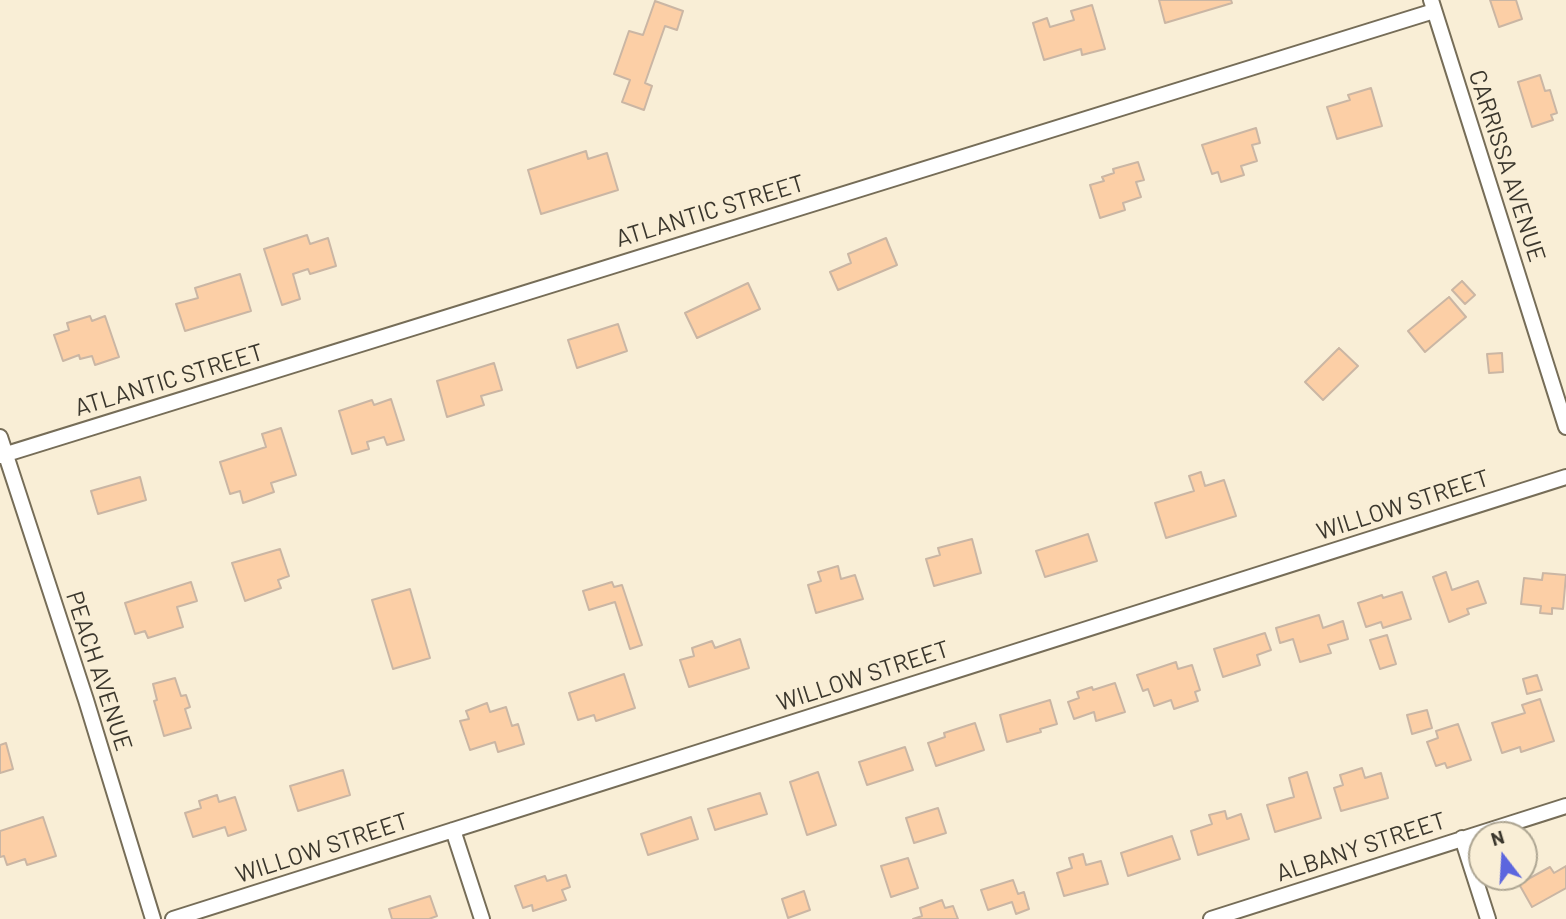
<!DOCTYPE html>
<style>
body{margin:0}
#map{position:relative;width:1566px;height:919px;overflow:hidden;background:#f9eed6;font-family:Barlow,sans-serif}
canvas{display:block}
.north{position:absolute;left:1468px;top:821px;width:70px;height:70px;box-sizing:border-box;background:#f9eed6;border:2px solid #ada592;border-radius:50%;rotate:343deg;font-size:19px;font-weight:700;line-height:28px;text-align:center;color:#3b372d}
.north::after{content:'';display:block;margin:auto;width:24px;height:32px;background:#5c66de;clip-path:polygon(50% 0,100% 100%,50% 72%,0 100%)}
</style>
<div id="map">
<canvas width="1566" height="919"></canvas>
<div class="north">N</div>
</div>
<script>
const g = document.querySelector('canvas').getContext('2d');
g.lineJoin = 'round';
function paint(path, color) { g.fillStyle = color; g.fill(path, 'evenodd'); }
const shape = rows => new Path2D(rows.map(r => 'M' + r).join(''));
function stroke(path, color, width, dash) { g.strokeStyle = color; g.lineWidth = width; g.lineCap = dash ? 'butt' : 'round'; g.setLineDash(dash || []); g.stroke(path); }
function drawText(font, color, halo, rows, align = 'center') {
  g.font = font + ' Barlow,sans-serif'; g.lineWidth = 7; g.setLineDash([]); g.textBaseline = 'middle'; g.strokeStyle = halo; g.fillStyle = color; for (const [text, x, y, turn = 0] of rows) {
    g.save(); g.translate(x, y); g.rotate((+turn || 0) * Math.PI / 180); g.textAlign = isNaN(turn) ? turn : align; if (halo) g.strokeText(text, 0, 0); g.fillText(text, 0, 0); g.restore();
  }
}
const building = shape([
 [1159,0,1231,0,1232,3,1165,23,1159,0],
 [1490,0,1516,0,1522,19,1499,27,1490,0],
 [655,1,683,11,677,30,665,26,645,83,652,86,644,110,622,102,630,80,614,74,629,31,643,35,655,1],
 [1092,5,1105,49,1082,55,1081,49,1044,60,1033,23,1047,18,1050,27,1074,20,1071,11,1092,5],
 [1540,75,1545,91,1550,90,1557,113,1551,115,1553,120,1532,127,1518,82,1540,75],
 [1371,88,1382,126,1337,139,1327,107,1350,100,1348,95,1371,88],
 [1256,128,1260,143,1252,145,1257,161,1241,166,1244,175,1221,182,1218,172,1212,174,1202,145,1256,128],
 [586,151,588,159,607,153,618,190,541,214,528,170,586,151],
 [1138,162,1144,180,1136,182,1141,197,1123,203,1125,210,1100,218,1090,185,1104,181,1102,177,1114,173,1113,169,1138,162],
 [307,235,310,244,328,238,336,266,310,274,308,269,293,274,300,299,282,305,264,249,307,235],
 [886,238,897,265,838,290,830,272,851,263,848,254,886,238],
 [240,274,251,311,185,331,176,304,198,298,195,288,240,274],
 [1462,281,1475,295,1465,304,1452,290,1462,281],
 [748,283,760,309,697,338,685,313,748,283],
 [1449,297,1466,317,1425,352,1408,331,1449,297],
 [90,316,92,321,105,316,119,357,95,365,92,356,80,359,79,355,63,361,54,335,69,330,67,323,90,316],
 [618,324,627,351,577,368,568,340,618,324],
 [1339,348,1358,366,1323,400,1305,382,1339,348],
 [1502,353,1503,372,1489,373,1487,354,1502,353],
 [494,363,502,390,481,396,484,405,447,417,437,381,494,363],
 [391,399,404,440,387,445,384,437,367,442,369,449,352,454,339,411,372,400,374,405,391,399],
 [281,428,296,475,271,483,274,492,243,503,240,491,230,494,220,462,266,447,262,434,281,428],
 [1201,472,1205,486,1224,480,1236,516,1166,538,1155,503,1194,491,1189,476,1201,472],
 [140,477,146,500,98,514,91,491,140,477],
 [1088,534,1097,561,1045,577,1036,551,1088,534],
 [972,539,981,573,934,586,926,559,940,555,938,548,972,539],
 [280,549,289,576,278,580,281,588,245,601,232,563,280,549],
 [838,566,841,579,855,575,863,599,816,613,808,585,821,581,818,572,838,566],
 [1446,572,1452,590,1478,581,1486,603,1467,609,1469,614,1449,622,1433,577,1446,572],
 [1543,573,1566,575,1563,609,1552,608,1552,614,1540,613,1541,606,1521,604,1524,578,1542,580,1543,573],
 [191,582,197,601,177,607,183,627,148,638,145,631,135,634,125,603,191,582],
 [612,582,614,587,622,585,642,645,630,649,615,602,589,610,583,591,612,582],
 [410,589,430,658,393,669,372,600,410,589],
 [1402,592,1411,619,1383,628,1381,622,1366,627,1358,603,1382,595,1383,598,1402,592],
 [1319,615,1323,628,1343,621,1348,639,1328,645,1331,653,1300,662,1293,639,1280,643,1276,628,1319,615],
 [1265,633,1271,650,1257,655,1260,665,1223,677,1214,649,1265,633],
 [1387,635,1396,664,1380,669,1370,640,1387,635],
 [740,639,749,668,689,687,680,660,694,656,692,648,712,641,715,648,740,639],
 [1176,662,1178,669,1192,665,1200,690,1195,692,1198,701,1174,709,1171,700,1154,706,1148,689,1143,691,1137,675,1176,662],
 [624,674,635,708,596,721,594,715,578,720,569,693,624,674],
 [1537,675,1542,690,1527,694,1523,679,1537,675],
 [175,678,181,696,186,695,190,707,185,709,191,728,164,736,154,701,157,700,153,684,175,678],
 [1115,683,1125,712,1096,721,1094,712,1074,719,1068,702,1079,698,1077,692,1092,687,1093,690,1115,683],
 [1540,699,1554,741,1521,752,1520,747,1502,753,1492,723,1525,713,1522,705,1540,699],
 [1050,700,1057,724,1040,729,1041,732,1007,742,1000,715,1050,700],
 [487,703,490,712,506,707,512,726,518,724,524,744,498,752,495,742,470,750,460,721,469,719,466,711,487,703],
 [1427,710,1432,728,1412,734,1407,715,1427,710],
 [975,723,984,750,936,766,928,743,945,737,944,733,975,723],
 [1458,724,1471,760,1447,768,1445,763,1436,766,1427,742,1438,738,1436,731,1458,724],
 [6,743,13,769,0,773,0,745,6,743],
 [905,747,913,770,867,785,859,762,905,747],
 [1362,768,1365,778,1381,773,1388,798,1341,811,1334,788,1343,785,1340,775,1362,768],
 [343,770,350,795,298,811,290,786,343,770],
 [818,772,836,825,807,835,790,782,818,772],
 [1307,772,1321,818,1275,832,1267,805,1294,797,1289,778,1307,772],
 [760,793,767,814,715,830,708,809,760,793],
 [217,795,219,802,235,797,246,830,228,836,225,827,193,837,185,813,201,808,199,801,217,795],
 [938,808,946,833,914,843,906,818,938,808],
 [1225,811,1227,819,1241,814,1249,839,1198,855,1191,831,1212,824,1209,815,1225,811],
 [43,817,56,856,27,865,25,859,7,865,4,856,0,857,0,831,43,817],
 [691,817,698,839,648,855,641,834,691,817],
 [1172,836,1180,859,1128,876,1121,853,1172,836],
 [1083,854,1086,865,1101,861,1108,884,1064,896,1057,873,1072,868,1069,858,1083,854],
 [908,858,918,888,891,897,881,866,908,858],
 [1566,866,1566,888,1532,907,1519,884,1550,867,1554,873,1566,866],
 [566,875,570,887,562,890,566,900,533,911,532,905,523,908,515,886,545,876,547,881,566,875],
 [1013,880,1018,894,1024,892,1029,909,1016,914,1012,902,988,910,981,890,1013,880],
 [804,891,810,910,788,918,782,899,804,891],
 [430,896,437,916,429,919,392,919,389,909,430,896],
 [942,900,945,908,953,906,958,919,913,919,922,916,920,908,942,900]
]);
paint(building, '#fccfa6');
stroke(building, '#cab6a4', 2);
const minor = shape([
 [1431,0,1566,427],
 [0,437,86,700,153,919],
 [0,456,1434,11],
 [453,830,482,919],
 [1462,838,1488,919],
 [173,919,1566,477],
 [1211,919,1566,806]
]);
stroke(minor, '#766d58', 18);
stroke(minor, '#fff', 14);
drawText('24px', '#3b372d', '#f9eed6', [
 ["CARRISSA AVENUE",1507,166,72],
 ["ATLANTIC STREET",710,211,-17],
 ["ATLANTIC STREET",169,380,-17],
 ["WILLOW STREET",1403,505,-18],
 ["PEACH AVENUE",99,671,72],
 ["WILLOW STREET",863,676,-18],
 ["ALBANY STREET",1361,847,-18],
 ["WILLOW STREET",322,848,-18]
]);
</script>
